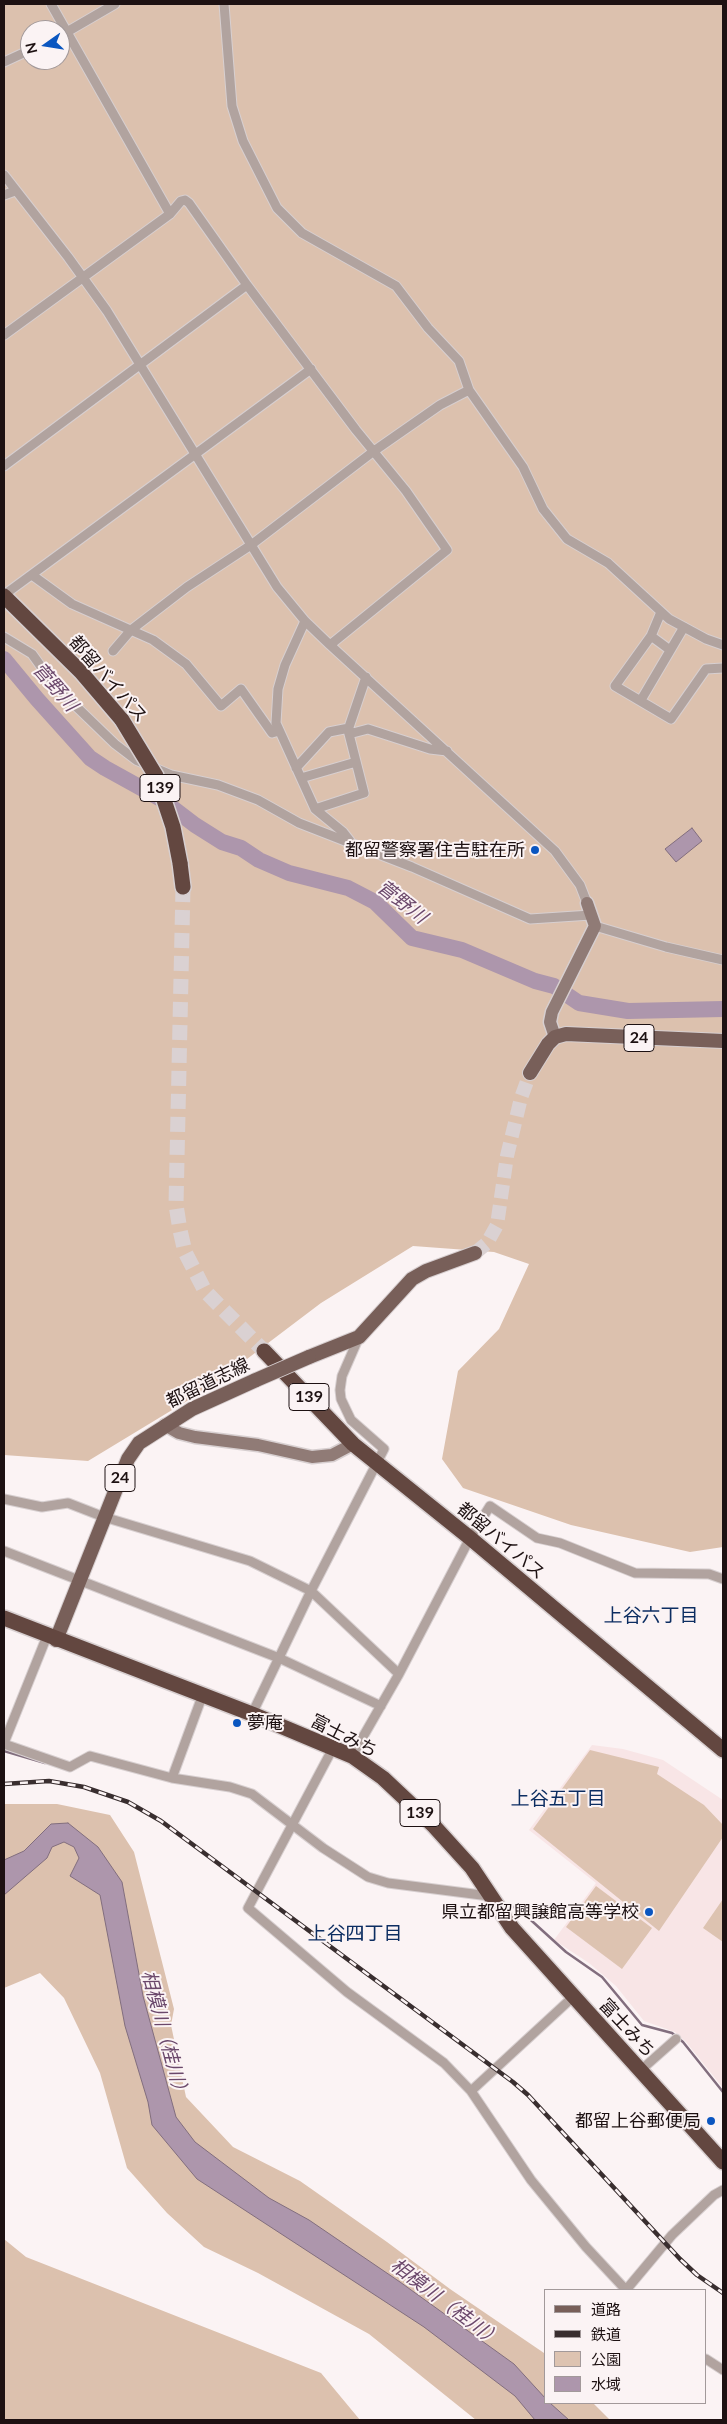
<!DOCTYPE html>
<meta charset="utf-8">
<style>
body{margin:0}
#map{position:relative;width:727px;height:2424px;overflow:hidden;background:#fbf3f4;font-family:Lato,"Noto Sans JP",sans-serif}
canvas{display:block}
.frame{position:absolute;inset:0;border:5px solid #1d1112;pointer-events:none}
.legend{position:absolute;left:544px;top:2289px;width:162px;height:115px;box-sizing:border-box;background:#fbf3f4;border:1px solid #a2999a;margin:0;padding:6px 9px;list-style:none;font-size:15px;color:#1d1112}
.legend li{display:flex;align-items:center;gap:10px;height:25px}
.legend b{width:25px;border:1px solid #a2999a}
.north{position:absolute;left:20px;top:20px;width:50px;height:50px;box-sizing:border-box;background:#fbf3f4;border:1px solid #a2999a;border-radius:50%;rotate:257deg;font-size:14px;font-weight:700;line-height:20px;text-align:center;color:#1d1112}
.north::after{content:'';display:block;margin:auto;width:18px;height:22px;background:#0b56c0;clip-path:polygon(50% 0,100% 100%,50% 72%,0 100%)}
</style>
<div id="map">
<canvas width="727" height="2424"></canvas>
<div class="frame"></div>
<ul class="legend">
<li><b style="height:6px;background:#785f59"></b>道路</li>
<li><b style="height:6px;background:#392e2f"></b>鉄道</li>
<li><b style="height:14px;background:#ddc3b1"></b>公園</li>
<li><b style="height:14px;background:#ad96ac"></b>水域</li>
</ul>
<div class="north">N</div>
</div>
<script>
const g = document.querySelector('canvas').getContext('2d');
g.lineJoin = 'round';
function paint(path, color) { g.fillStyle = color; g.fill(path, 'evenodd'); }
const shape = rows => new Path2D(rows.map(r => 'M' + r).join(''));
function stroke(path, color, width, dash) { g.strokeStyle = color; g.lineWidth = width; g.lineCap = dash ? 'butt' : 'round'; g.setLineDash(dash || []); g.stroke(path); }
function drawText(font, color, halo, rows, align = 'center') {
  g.font = font + ' Lato,"Noto Sans JP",sans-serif'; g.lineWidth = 4; g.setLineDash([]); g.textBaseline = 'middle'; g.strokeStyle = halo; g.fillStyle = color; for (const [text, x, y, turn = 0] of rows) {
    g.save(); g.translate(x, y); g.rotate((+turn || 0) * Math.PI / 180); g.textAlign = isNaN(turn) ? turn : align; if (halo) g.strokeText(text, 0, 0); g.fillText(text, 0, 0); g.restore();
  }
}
paint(shape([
 [592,1745,623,1749,663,1760,723,1800,723,2088,686,2042,675,2032,644,2021,616,1986,589,1963,554,1940,596,1883,529,1830]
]), '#f8e5e6');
paint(shape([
 [590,1750,659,1767,657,1774,704,1805,723,1825,723,1837,659,1931,533,1829],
 [596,1886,652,1928,622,1969,566,1927],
 [723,1899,723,1942,703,1928]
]), '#ddc3b1');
paint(shape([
 [4,4,723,4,723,1547,690,1552,571,1525,463,1488,442,1459,458,1371,499,1329,529,1264,494,1252,413,1246,321,1303,210,1387,88,1461,4,1455],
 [30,30,60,30,60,60,30,60],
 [4,1804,57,1804,110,1815,134,1852,174,2009,171,2025,186,2097,233,2147,300,2181,387,2242,450,2289,544,2353,546,2403,593,2403,610,2420,476,2420,369,2334,258,2273,204,2247,167,2213,127,2168,100,2073,64,1998,40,1973,4,1988],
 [4,2239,26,2257,321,2373,360,2420,4,2420]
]), '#dcc1ae');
const water = shape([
 [692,828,702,841,676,862,665,849,692,828],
 [68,1823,98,1847,122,1882,143,1996,176,2117,195,2142,269,2198,309,2220,400,2282,514,2364,546,2399,546,2403,550,2403,569,2420,535,2420,515,2396,424,2327,197,2179,152,2125,148,2102,125,2026,100,1895,70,1876,79,1858,74,1847,64,1842,52,1847,47,1858,4,1895,4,1860,24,1851,51,1824,68,1823]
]);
paint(water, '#ad96ac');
stroke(water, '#826e7e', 1);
stroke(shape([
 [4,1751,45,1763],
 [512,1906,522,1912,566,1952,602,1977,642,2025,672,2033,683,2042,723,2092]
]), '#826e7e', 2.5);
stroke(shape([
 [4,659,37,699,90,758,105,768,161,799,195,825,222,842,241,848,259,860,289,873,348,888,375,902,412,938,462,950,535,981,554,986,579,1003,628,1011,723,1009]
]), '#ad96ac', 16);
stroke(shape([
 [475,1253,487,1243,497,1225,507,1156,521,1098,530,1073]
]), '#dad1d2', 14, [14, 7]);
stroke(shape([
 [183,887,176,1205,180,1230,185,1252,205,1291,264,1351]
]), '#dad1d2', 15, [15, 8]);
const street = shape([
 [51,4,170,214],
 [224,4,232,106,243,141,277,208,302,233,396,286,428,328,459,361,469,390,523,467,543,509,567,539,608,563,669,619,706,639,723,645],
 [60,36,115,4],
 [4,62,30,50],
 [4,175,68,257,107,311,277,587,305,621,330,645,555,851,580,885,587,903],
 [4,195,15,191],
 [4,335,170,214,181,201,185,200,189,203,247,285,356,430,406,491,447,550,330,645],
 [4,466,247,285],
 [32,575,72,604,153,640,186,664,221,706,241,689,272,733,279,731],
 [4,595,311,369],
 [661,612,651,636,615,686,671,719,706,669,723,668],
 [305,621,285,665,278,689,276,723,315,809,343,832,350,841],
 [651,636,670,650],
 [4,637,32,654,55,686,115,744,136,760,171,775,218,785,258,800,299,823,412,867,530,919,591,915],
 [113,651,131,630,187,587,251,545,374,451,440,405,469,390],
 [641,700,684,627],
 [349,734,368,729,430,749,447,751],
 [296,768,329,732,349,728],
 [301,778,356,762],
 [315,809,364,793,348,730,366,677],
 [595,926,666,947,723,960],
 [4,1499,42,1507,68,1503,104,1517,250,1561,311,1591,399,1674],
 [4,1551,279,1658,381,1706],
 [252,1714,311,1591,384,1449,351,1420,341,1399,340,1390,342,1376,359,1337],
 [4,1743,47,1636],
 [4,1744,70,1767,90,1756,172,1778,230,1787,252,1794,323,1848,368,1877,388,1883,489,1896],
 [333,1748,248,1908,347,1992,444,2063,471,2091,531,2180,586,2247,626,2290,672,2235,714,2195,723,2190],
 [352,1756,399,1674,470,1538,490,1506,537,1538,560,1543,635,1573,709,1574,723,1579],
 [172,1778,203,1694],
 [641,2070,676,2039],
 [471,2091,574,1996],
 [706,2359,723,2370]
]);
const secondary = shape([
 [555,1037,550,1022,552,1012,595,926,587,903],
 [165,1425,179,1433,195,1437,258,1445,312,1457,332,1455,353,1444]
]);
const primary = shape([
 [530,1073,548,1044,555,1037,566,1034,723,1041],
 [309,1357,359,1337,412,1279,426,1271,475,1253],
 [56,1640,120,1479,128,1459,139,1443,192,1409,256,1380]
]);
const highway = shape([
 [4,596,81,672,122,720],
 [180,863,183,887],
 [264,1351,353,1444,470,1538,723,1750],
 [4,1618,252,1714,352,1756,383,1778,433,1825,472,1868,512,1928,723,2162]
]);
stroke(street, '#d7cfd0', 11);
stroke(secondary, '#d7cfd0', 15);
stroke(primary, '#d7cfd0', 16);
stroke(highway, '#d7cfd0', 18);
stroke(street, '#b1a39f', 9);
stroke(secondary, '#907b76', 12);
stroke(primary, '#785f59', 14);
stroke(highway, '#634740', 15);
const rail = shape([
 [4,1784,49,1781,84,1787,128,1802,161,1821,513,2082,528,2095,680,2259,697,2275,723,2293]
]);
stroke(rail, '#392e2f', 4.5);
stroke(rail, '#fbf3f4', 2.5, [8]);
const primaryBridge = shape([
 [256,1380,309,1357]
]);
const highwayBridge = shape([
 [122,720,156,776,173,827,180,863]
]);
stroke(primaryBridge, '#d7cfd0', 16, []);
stroke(highwayBridge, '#d7cfd0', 18, []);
stroke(primaryBridge, '#785f59', 14);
stroke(highwayBridge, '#634740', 15);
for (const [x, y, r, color] of [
 [535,850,5,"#0b56c0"],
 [237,1723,5,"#0b56c0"],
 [649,1912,5,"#0b56c0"],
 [711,2121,5,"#0b56c0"]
]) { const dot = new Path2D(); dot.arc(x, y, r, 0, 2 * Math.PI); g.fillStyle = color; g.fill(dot); stroke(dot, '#fbf3f4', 2); }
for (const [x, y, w] of [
 [160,788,40],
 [639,1038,30],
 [309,1397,40],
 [120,1478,30],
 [420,1813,40]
]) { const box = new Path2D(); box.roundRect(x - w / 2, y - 13.5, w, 27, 4); g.fillStyle = '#fbf3f4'; g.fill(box); stroke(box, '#1d1112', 1); }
drawText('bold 16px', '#1d1112', null, [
 ["139",160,788],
 ["24",639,1038],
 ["139",309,1397],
 ["24",120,1478],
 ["139",420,1813]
]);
drawText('18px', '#1d1112', '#fbf3f4', [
 ["都留バイパス",108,679,49],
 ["都留道志線",208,1383,-26],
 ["都留バイパス",501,1541,40],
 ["富士みち",344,1736,27],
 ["富士みち",627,2028,47]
]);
drawText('18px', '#1d1112', '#fbf3f4', [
 ["都留警察署住吉駐在所",525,850],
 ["夢庵",247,1723,"left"],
 ["県立都留興譲館高等学校",639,1912],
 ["都留上谷郵便局",701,2121]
], 'right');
drawText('italic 19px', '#6b486b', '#fbf3f4', [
 ["菅野川",55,687,49],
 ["菅野川",402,902,38],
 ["相模川（桂川）",165,2035,75],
 ["相模川（桂川）",446,2303,37]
]);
drawText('19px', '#0c2d61', '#fbf3f4', [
 ["上谷六丁目",651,1616],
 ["上谷五丁目",558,1799],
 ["上谷四丁目",355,1934]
]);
</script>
